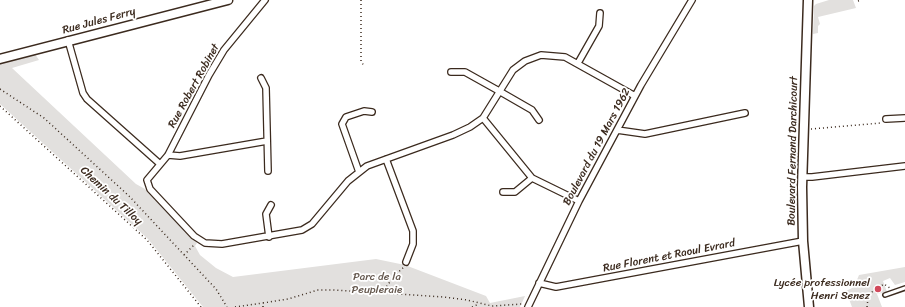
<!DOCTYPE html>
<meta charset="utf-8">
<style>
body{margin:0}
canvas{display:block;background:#fff}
</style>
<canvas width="905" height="307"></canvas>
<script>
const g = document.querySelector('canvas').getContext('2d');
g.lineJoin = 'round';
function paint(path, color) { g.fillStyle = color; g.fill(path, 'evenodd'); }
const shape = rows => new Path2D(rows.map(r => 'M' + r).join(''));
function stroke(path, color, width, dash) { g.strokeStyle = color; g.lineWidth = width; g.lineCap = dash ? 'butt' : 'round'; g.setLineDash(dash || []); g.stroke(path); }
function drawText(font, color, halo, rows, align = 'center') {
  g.font = font + ' Sriracha,sans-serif'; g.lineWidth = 3.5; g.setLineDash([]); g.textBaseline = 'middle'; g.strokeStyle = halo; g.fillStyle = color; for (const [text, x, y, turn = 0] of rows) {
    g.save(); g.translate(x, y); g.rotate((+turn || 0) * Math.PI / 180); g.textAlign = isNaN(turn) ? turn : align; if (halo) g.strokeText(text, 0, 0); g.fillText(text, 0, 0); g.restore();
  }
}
paint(shape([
 [829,0,853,0,856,8,818,17,820,24,818,26,818,33,813,34,814,6,816,4],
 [35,54,39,60,12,68,136,184,145,189,197,243,195,246,200,255,216,268,233,277,376,259,405,265,486,296,490,303,525,296,520,307,203,307,148,239,0,104,0,64],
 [905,267,905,282,895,285,890,278,883,281,887,292,877,294,882,307,852,307,846,291,854,287,859,275]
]), '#e2e0de');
const lane = shape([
 [885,295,905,288]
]);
const street = shape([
 [265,0,224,50,209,75,168,155,147,180,150,189,194,236,205,243,222,244,302,230,312,224,348,181,367,166,453,135,470,127,483,118,513,70,525,61,541,55,565,57,635,96],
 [68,40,83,93,87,99,160,164],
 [578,63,599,26,600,13],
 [451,72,465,72,499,91,532,110,539,120],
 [261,78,266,88,268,171],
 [483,118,532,178,579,201],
 [886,119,905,118],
 [617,130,645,134,745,113],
 [168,155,180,156,267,141],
 [386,159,413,231,413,244,406,262],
 [359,172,342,124,346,117,364,111,372,112],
 [802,177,812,177,905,166],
 [503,192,515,192,532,178],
 [269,237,266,214,271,205],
 [539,283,556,287,803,241],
 [528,307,579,201,641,85,692,0]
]);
const secondary = shape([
 [808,0,802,187,803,241,809,307],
 [0,59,228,0]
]);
stroke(lane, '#3b2a1e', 6);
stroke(street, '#3b2a1e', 8);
stroke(secondary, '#3b2a1e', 11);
stroke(shape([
 [361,0,361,61,364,66],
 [858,1,861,0],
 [0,89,44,118,129,196,216,289,227,307],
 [0,106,147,240,201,307],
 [811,129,881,123],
 [184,255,195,244],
 [382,293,394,276,404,267],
 [235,307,263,303],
 [263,307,263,303,288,299,318,290,333,290,444,297,467,300,492,306,522,304],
 [472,307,479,304],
 [867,307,868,299,872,292,884,284,890,288]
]), '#3b2a1e', 1.5, [1, 3]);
stroke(lane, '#fff', 3);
stroke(street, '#fff', 5.5);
stroke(secondary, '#fff', 8);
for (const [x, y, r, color] of [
 [878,289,4,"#d1495b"]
]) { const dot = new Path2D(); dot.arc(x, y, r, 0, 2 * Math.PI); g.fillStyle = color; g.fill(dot); stroke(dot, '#fff', 1.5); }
drawText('11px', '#3b2a1e', '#fff', [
 ["Rue Jules Ferry",99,21,-15],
 ["Rue Robert Robinet",194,86,-61],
 ["Boulevard du 19 Mars 1962",597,147,-62],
 ["Boulevard Fernand Darchicourt",793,151,-89],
 ["Chemin du Tilloy",111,196,43],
 ["Rue Florent et Raoul Evrard",669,256,-11]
]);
drawText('11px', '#65584e', '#fff', [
 ["Parc de la",377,277],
 ["Peupleraie",377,290]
]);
drawText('11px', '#3b2a1e', '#fff', [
 ["Lycée professionnel",870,283],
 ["Henri Senez",870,296]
], 'right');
</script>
